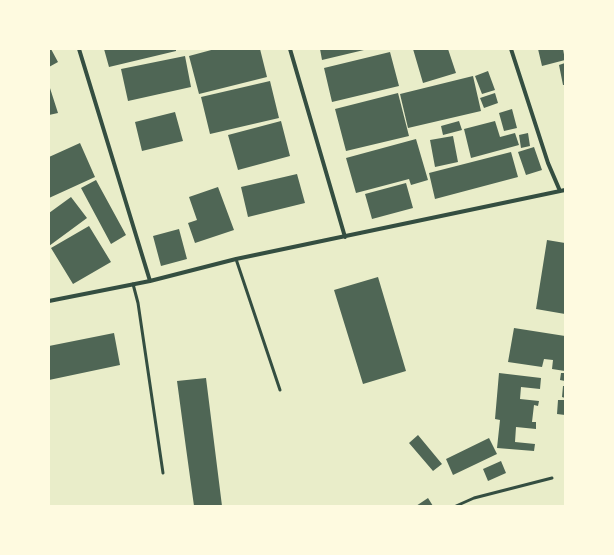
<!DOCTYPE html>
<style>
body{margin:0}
#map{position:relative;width:614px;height:555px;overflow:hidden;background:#e9edc9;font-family:"Open Sans",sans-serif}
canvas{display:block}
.frame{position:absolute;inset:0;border:50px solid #fefae0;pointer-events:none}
</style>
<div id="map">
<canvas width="614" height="555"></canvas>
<div class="frame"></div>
</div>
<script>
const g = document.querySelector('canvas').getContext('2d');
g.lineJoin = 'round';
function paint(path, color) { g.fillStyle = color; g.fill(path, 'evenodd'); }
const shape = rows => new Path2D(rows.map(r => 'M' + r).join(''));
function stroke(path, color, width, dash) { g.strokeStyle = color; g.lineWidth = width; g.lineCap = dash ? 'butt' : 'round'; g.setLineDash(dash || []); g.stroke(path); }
paint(shape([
 [49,49,51,49,58,62,49,67],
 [104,49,176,49,176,51,109,67],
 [215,49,260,49,267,77,199,94,189,56],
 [320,49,364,49,364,50,322,60],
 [413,49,448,49,456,73,423,83],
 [538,49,563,49,565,60,542,66],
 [390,52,399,86,332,102,324,68],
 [185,56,191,87,128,101,121,69],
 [565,63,565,85,563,85,559,65],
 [488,71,495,90,482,94,475,76],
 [473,76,481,111,408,128,400,94],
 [270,81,279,118,210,134,201,97],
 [49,85,58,113,49,115],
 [398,93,409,136,346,151,335,109],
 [495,93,498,103,484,108,480,98],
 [512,109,517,128,504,131,499,113],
 [175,112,183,141,142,151,135,122],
 [281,121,290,156,238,170,228,135],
 [459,121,462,130,443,135,441,126],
 [495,121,500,137,515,133,519,145,471,158,464,129],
 [528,133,530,146,521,148,519,135],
 [453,136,458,162,435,167,430,140],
 [416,139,428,180,411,185,409,179,356,193,346,158],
 [80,143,95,177,49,198,49,157],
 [534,147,542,170,526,175,518,152],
 [511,152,518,177,435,199,429,173],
 [297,174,305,203,248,217,241,187],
 [96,180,126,235,111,244,81,188],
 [406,183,413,208,372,219,365,194],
 [218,187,234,230,195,243,188,223,197,220,189,197],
 [71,197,87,218,49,246,49,213],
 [89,226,111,262,73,284,51,248],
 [179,229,187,259,161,266,153,236],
 [547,240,565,243,565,314,536,309],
 [378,277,406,371,363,384,334,290],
 [514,328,565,336,565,371,552,369,553,360,544,359,542,367,508,362],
 [114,333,120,365,49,380,49,346],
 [499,373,541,378,540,389,521,387,520,399,539,401,538,406,534,405,532,422,536,422,536,429,516,427,515,442,535,444,534,451,497,448,500,420,495,419],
 [561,373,565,373,565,381,560,380],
 [206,378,222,506,194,506,186,448,177,381],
 [563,386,565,386,565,398,562,397],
 [558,400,565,400,565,415,557,414],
 [418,435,442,464,433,471,409,443],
 [489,438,497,454,453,475,446,459],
 [501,461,506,473,488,481,483,469],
 [428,498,433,506,416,506]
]), '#4f6655');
stroke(shape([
 [236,259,280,390],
 [133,284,138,303,163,473],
 [456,506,474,498,552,478]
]), '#344e41', 3);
stroke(shape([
 [79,49,150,281],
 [290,49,345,237],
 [511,49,548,163,560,191],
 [49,301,150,281,236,259,565,190]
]), '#344e41', 4);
</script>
